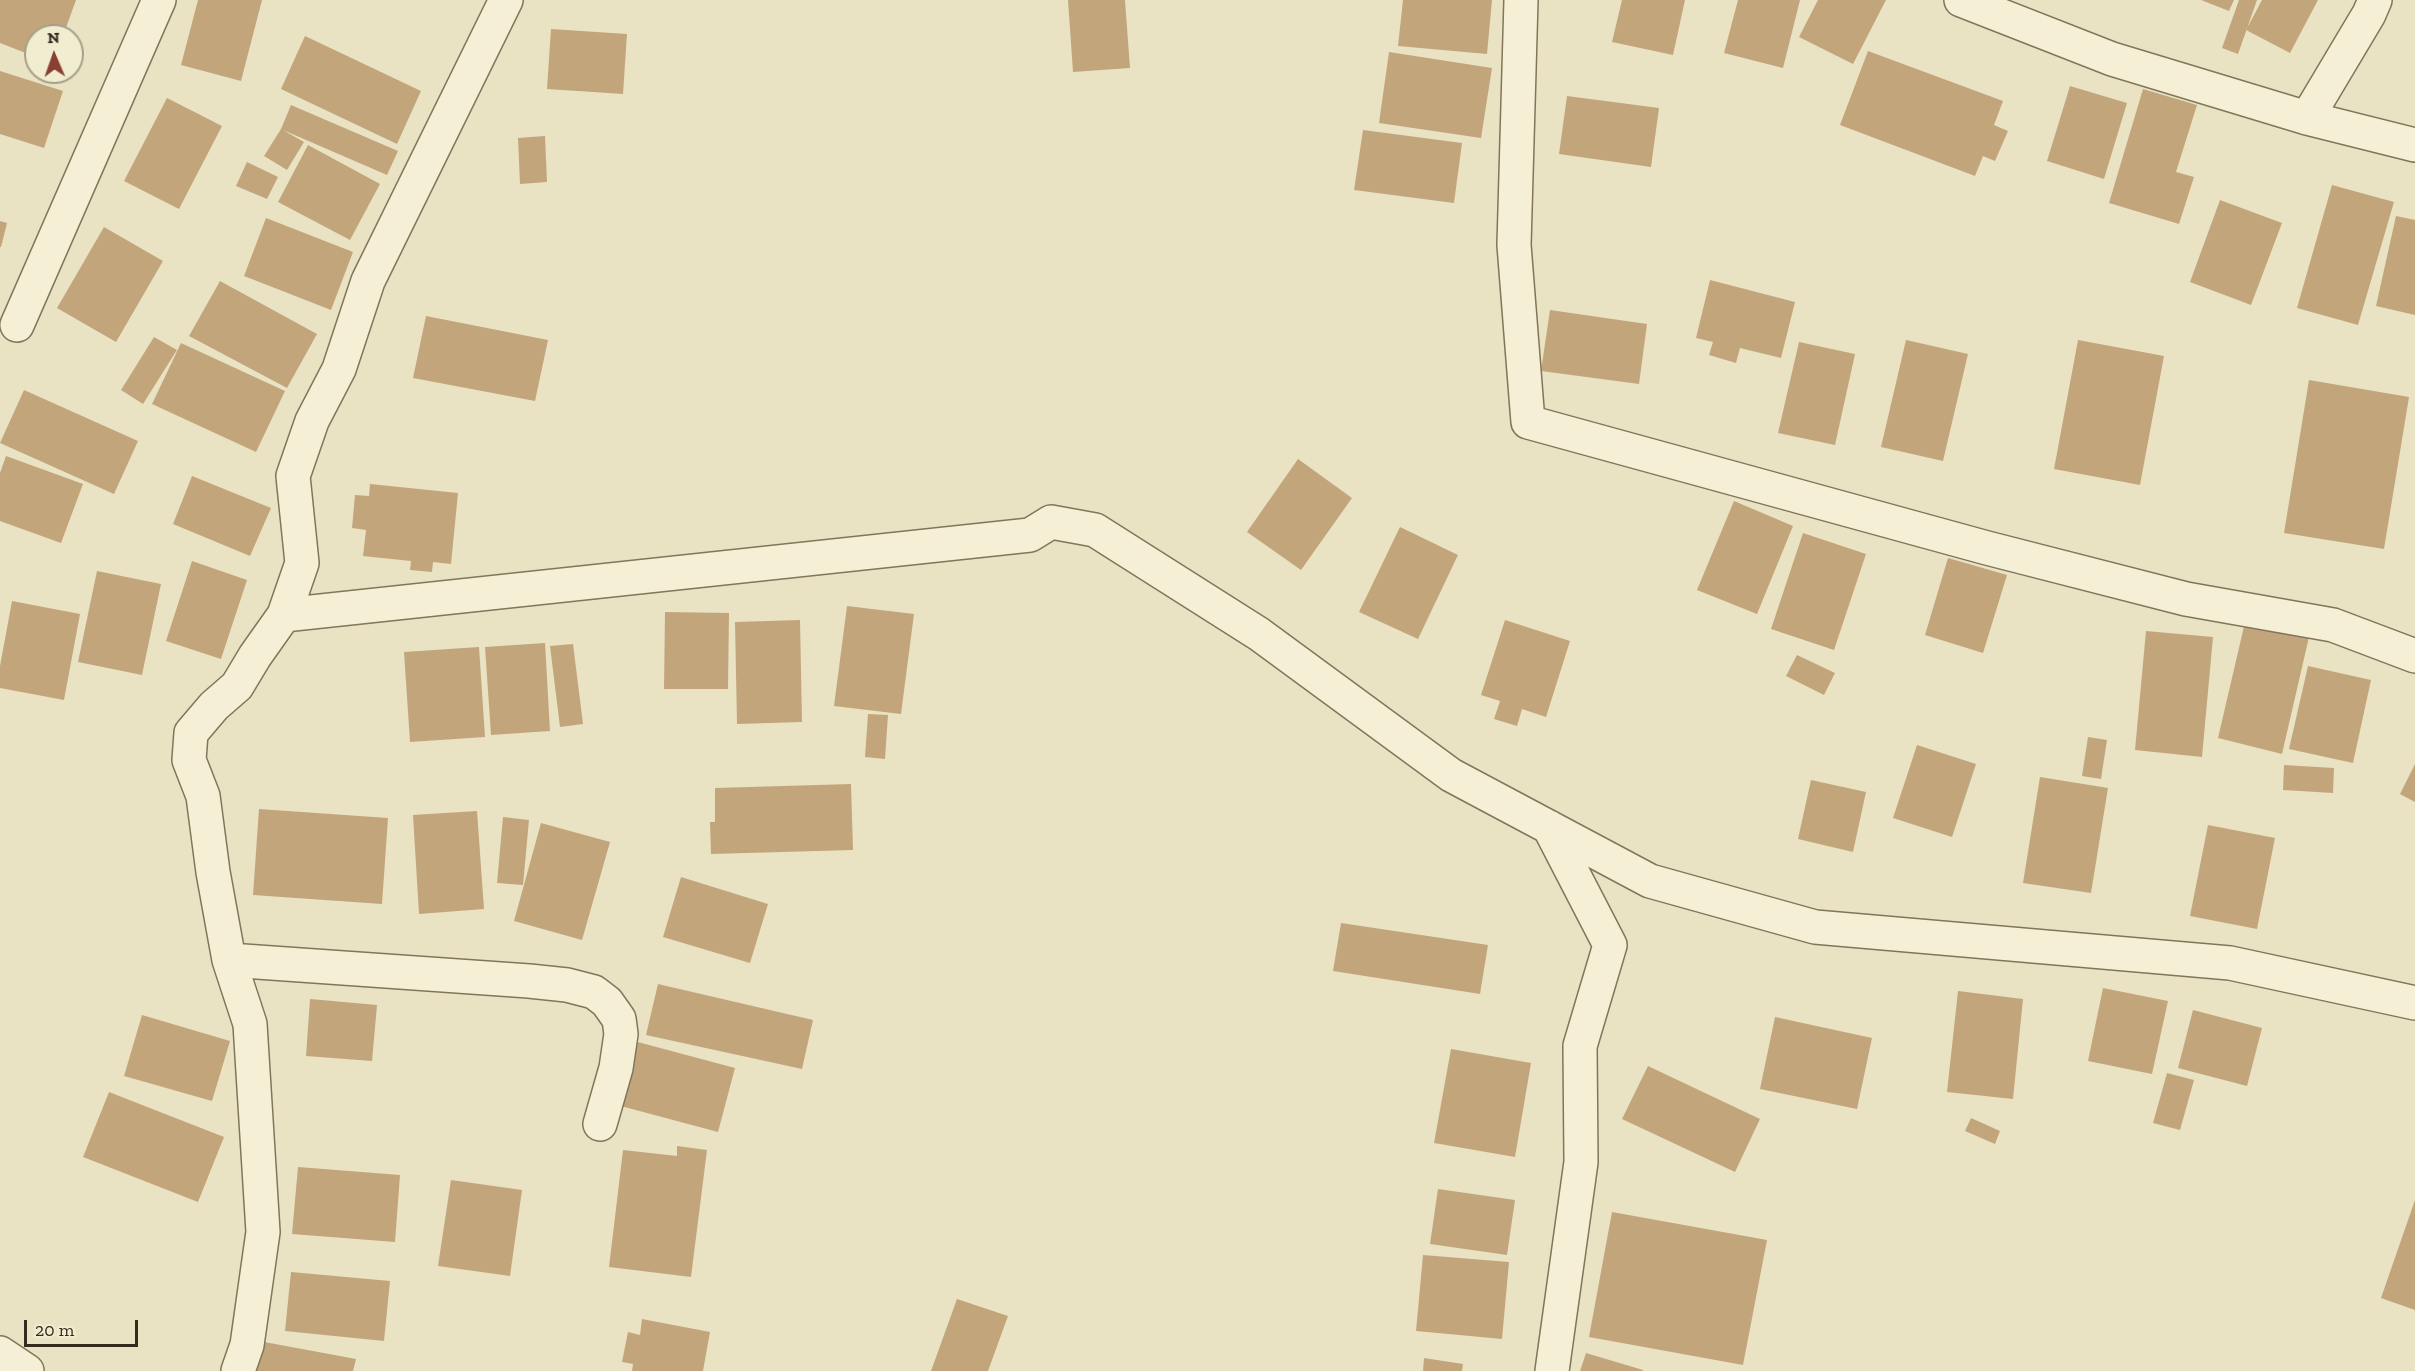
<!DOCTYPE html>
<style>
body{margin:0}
#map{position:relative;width:2415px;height:1371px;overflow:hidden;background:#e9e3c3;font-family:"Zilla Slab",serif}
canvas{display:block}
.north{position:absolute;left:24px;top:24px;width:60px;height:60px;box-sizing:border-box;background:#f1edd1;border:2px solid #a59f89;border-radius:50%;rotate:358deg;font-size:16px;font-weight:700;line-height:24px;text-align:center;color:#322b1e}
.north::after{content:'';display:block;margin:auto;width:21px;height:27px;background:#893f32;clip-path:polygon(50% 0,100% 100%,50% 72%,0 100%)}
.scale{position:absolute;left:24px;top:1320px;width:114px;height:27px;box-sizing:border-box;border:3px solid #322b1e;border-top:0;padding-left:8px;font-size:18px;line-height:21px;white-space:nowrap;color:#322b1e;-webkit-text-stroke:4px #f1edd1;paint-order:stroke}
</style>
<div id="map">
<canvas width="2415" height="1371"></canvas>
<div class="north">N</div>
<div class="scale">20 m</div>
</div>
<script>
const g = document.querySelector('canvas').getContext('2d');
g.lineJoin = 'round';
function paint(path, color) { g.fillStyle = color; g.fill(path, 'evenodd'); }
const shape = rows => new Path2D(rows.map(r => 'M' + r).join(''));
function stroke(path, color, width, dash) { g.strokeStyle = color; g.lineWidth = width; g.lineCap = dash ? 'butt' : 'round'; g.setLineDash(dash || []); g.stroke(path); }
paint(shape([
 [0,0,76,0,63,36,36,36,36,57,0,43],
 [198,0,262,0,241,81,181,65],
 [1068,0,1125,0,1130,68,1073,72],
 [1403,0,1492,0,1487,54,1398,46],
 [1622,0,1685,0,1673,55,1612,42],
 [1738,0,1800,0,1783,68,1724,53],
 [1818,0,1886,0,1853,64,1799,37],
 [2201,0,2234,0,2229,11],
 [2239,0,2257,0,2238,54,2222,48],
 [2262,0,2318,0,2290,53,2246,30],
 [551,29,627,34,623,94,547,89],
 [305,36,421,91,397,144,281,89],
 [1868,51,2003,101,1994,125,2008,131,1995,161,1983,156,1975,176,1840,125],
 [1389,52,1492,68,1481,138,1379,123],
 [0,71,63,91,44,148,0,134],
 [2070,86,2127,103,2104,179,2047,161],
 [2143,89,2197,105,2176,172,2194,177,2179,224,2109,203],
 [1567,96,1659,108,1651,167,1559,154],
 [167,98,222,126,179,209,124,181],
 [291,105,398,151,387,175,283,130,304,142,287,170,264,156,281,129],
 [1363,130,1462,143,1454,203,1354,190],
 [545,136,547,182,520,184,518,138],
 [308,145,380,184,350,240,278,202],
 [247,162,278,177,267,199,236,186],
 [2332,185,2394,202,2358,325,2297,308],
 [2220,200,2282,223,2251,305,2190,282],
 [2396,216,2415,220,2415,315,2376,306],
 [266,218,353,252,331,310,244,276],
 [0,221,7,223,1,247,0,247],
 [104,227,163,261,116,342,57,308],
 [1710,280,1795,302,1781,358,1740,348,1736,363,1709,355,1713,342,1696,338],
 [220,281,317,334,287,388,189,336],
 [1550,310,1647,324,1639,384,1541,371],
 [426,316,548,340,535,401,413,378],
 [154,337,177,350,143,404,121,390],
 [1906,340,1968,354,1943,461,1881,447],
 [2078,340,2164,356,2140,485,2054,469],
 [1799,342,1855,354,1835,445,1778,433],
 [181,343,285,391,256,452,152,404],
 [2309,380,2409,397,2384,549,2284,533],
 [24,390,138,441,114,494,0,443],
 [6,456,83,484,61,543,0,521,0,473],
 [1298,459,1352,498,1301,570,1247,532],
 [192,476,271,508,250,556,173,524],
 [370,484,458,493,451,564,433,562,432,572,410,570,411,561,363,556,366,530,352,528,355,495,369,496],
 [1734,501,1793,526,1757,614,1697,590],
 [1400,527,1458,555,1418,639,1359,612],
 [1803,533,1866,554,1834,650,1771,629],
 [1948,558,2007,575,1983,653,1925,635],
 [192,561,247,580,221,659,166,641],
 [97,571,161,584,142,675,78,662],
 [12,601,80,614,64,700,0,688,0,666],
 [847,606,914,614,901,714,834,706],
 [665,612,729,613,728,689,664,689],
 [800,620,802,722,737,724,735,622],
 [1505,620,1570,641,1546,717,1522,709,1517,726,1494,719,1500,701,1481,695],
 [2245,622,2309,637,2282,754,2218,738],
 [2146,631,2213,637,2202,757,2135,750],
 [545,643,550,731,491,735,485,647],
 [573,644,583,724,560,727,550,646],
 [479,647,485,737,410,742,404,652],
 [1797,655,1835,673,1824,695,1786,676],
 [2308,666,2371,680,2353,763,2289,749],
 [868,714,888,715,885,759,865,757],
 [2088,737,2107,740,2101,779,2082,776],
 [1917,745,1976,764,1952,837,1893,818],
 [2415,764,2415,802,2400,794],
 [2284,765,2334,768,2333,793,2283,790],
 [2040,777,2108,788,2091,893,2023,883],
 [1811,780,1866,792,1853,852,1798,839],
 [851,784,853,850,711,854,710,822,715,822,715,788],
 [259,809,388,818,382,904,253,895],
 [477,811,484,909,419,914,413,815],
 [503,817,529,820,523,885,497,883],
 [541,823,610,842,582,940,514,921],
 [2208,825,2275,838,2257,929,2190,916],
 [681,877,768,904,750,963,663,937],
 [1341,923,1488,945,1480,994,1333,971],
 [658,984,813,1020,802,1069,646,1035],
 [2103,988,2168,1001,2152,1074,2088,1061],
 [1958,991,2023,999,2013,1099,1947,1092],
 [310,999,377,1005,372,1061,306,1056],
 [2193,1010,2262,1028,2247,1086,2178,1068],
 [142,1015,230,1041,212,1101,124,1076],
 [1775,1017,1872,1038,1857,1109,1760,1089],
 [634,1041,735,1068,718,1132,617,1105],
 [1451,1049,1531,1063,1515,1157,1434,1143],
 [1648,1066,1760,1119,1735,1172,1622,1119],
 [2167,1073,2194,1080,2180,1130,2153,1123],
 [109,1092,224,1137,198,1202,83,1157],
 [1971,1118,2000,1131,1995,1144,1965,1131],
 [677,1146,707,1150,691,1277,609,1267,623,1150,677,1156],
 [298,1167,400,1175,395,1242,292,1234],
 [451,1180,522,1190,510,1276,438,1266],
 [1438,1189,1515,1200,1507,1255,1430,1244],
 [2415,1200,2415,1310,2381,1298],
 [1612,1212,1767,1240,1743,1365,1589,1337],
 [1423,1255,1509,1262,1502,1339,1416,1331],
 [291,1272,390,1281,384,1341,285,1331],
 [957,1299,1008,1316,988,1371,931,1371],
 [642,1319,710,1332,703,1371,632,1371,633,1364,622,1362,628,1332,640,1335],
 [259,1341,356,1359,353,1371,254,1371],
 [1586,1353,1643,1370,1643,1371,1580,1371],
 [1424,1358,1463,1364,1462,1371,1423,1371]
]), '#c3a57c');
const minor = shape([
 [1521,0,1514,245,1528,422,1987,548,2186,599,2333,625,2415,656],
 [1961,0,2112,59,2307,118,2415,145],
 [2307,118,2369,14,2375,0],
 [17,325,159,0],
 [284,615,1030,535,1051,522,1095,530,1259,634,1451,775,1650,881,1815,927,2230,963,2415,1003],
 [1549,827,1610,945,1580,1046,1581,1162,1552,1371],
 [229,960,529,981,567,985,594,992,607,1002,619,1019,621,1034,616,1068,600,1124],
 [0,1353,27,1371],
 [238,1371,247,1345,263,1232,250,1024,229,960,213,872,203,796,189,760,191,733,214,706,237,686,255,656,284,615,302,563,293,476,312,421,339,369,368,281,506,0]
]);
stroke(minor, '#81755c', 36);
stroke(minor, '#f5f0d5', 33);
</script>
